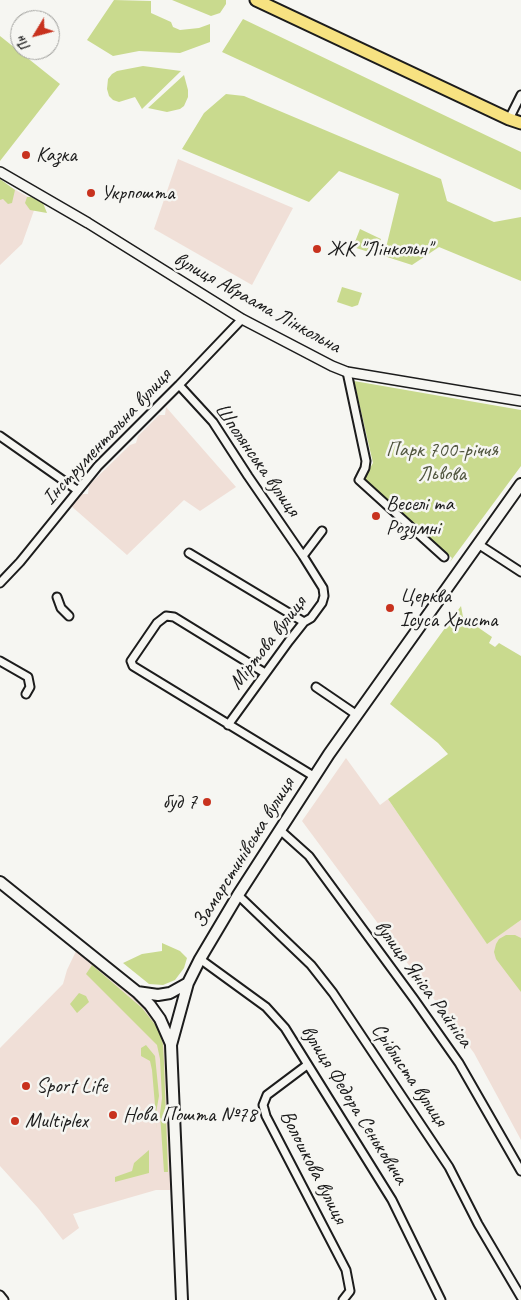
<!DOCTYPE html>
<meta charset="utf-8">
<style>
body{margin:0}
#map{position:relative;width:521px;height:1300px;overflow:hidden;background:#f6f6f2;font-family:Caveat,sans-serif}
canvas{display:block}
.north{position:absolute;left:10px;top:10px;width:50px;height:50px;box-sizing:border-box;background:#f6f6f2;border:1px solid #9f9f9c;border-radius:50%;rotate:233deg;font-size:14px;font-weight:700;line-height:20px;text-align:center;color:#1c1c1c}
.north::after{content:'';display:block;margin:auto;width:18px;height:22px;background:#c8321e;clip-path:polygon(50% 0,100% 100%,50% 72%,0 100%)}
</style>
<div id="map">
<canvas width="521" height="1300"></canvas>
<div class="north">Пн</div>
</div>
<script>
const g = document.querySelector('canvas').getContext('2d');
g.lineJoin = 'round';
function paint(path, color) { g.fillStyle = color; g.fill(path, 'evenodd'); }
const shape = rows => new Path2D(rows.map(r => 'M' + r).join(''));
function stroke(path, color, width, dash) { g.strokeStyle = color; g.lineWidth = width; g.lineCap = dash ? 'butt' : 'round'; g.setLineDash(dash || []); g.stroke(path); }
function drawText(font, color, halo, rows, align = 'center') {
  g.font = font + ' Caveat,sans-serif'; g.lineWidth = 5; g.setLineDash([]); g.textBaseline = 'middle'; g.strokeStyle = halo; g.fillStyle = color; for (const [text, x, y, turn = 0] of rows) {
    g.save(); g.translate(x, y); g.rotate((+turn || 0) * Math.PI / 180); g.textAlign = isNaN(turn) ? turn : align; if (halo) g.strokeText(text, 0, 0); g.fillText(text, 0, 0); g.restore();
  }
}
paint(shape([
 [178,159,293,208,252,285,154,229],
 [0,181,37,202,22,244,0,265],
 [166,407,236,487,200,511,184,500,127,555,70,505,78,494,88,494,89,485,130,445,136,443,138,436,159,415,165,415],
 [346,758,380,805,388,799,487,943,521,920,521,1140,474,1053,302,821],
 [77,949,137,995,154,1016,167,1043,173,1190,156,1190,73,1214,79,1228,63,1240,38,1208,0,1166,0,1048,63,984,67,970]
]), '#f0dfd7');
paint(shape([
 [114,0,151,1,151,13,171,22,173,27,180,30,199,28,210,24,210,42,180,53,139,51,113,56,87,40],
 [172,0,226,0,226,4,220,13,211,16],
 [243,19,521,152,521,190,222,52],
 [0,36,60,84,0,161],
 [143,66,181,71,142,109,135,97,119,102,113,100,109,96,107,89,108,79,112,74,117,71],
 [184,75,188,90,188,97,184,106,180,109,167,112,148,108],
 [226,94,244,96,441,179,447,201,494,222,521,217,521,281,439,247,412,265,384,256,399,194,339,171,309,202,182,149,204,113],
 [0,179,15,190,12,203,8,204,3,199,0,200],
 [27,197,31,197,43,203,47,213,30,210,25,203],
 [360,229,381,239,375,254,353,247],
 [342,287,362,293,358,305,352,307,337,302],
 [354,381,521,410,521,466,450,562,452,558,364,478,373,463],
 [461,606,463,617,492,637,489,643,495,647,499,643,521,656,521,920,487,944,388,799,448,754,438,743,390,704],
 [506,935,515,935,521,938,521,992,496,959,494,952,496,944,499,939],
 [162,943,180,951,187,958,184,968,175,980,163,985,149,984,123,963,142,954,162,951],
 [92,965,142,1008,157,1027,160,1035,163,1044,164,1063,168,1172,164,1172,160,1114,162,1098,160,1059,157,1045,86,974],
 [79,993,86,996,89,1002,77,1013,70,1004],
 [146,1045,155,1056,159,1096,156,1113,157,1129,152,1070,150,1061,141,1056,141,1048],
 [149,1150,149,1173,115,1182,115,1177,132,1171,134,1163]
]), '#c9da8e');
const minor = shape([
 [509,119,521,95],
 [347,372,366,461,365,468,359,480,444,557],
 [179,385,213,422,248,476,303,556],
 [0,436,77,490],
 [478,544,521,572],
 [189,553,304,622],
 [0,583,20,562,98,466,179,385,242,319],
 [57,597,61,608,69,616],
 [0,661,28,677,30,687,26,694],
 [265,673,174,617,166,616,157,623,131,661,133,666,315,777],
 [316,687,357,715],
 [228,725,289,641,304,622,311,618,322,603,324,596,323,588,303,556,322,531],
 [280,830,309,856,414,999,459,1063,521,1171],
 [238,895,311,965,333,993,449,1167,478,1224,521,1297],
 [200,959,266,1007,285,1028,392,1200,441,1300],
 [307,1065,267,1095,263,1105,266,1116,346,1270,350,1291,343,1300],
 [0,1295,4,1300]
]);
const tertiary = shape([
 [0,172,88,223,242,319,332,366,347,372,521,401]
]);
const secondary = shape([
 [0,882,137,992,150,1005,160,1019,171,1044],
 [137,992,158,995,170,993,188,983],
 [182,1300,171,1045,188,983,200,959,238,895,329,754,521,484]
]);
const primary = shape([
 [256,0,509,119,521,123]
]);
stroke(minor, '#1c1c1c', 11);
stroke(tertiary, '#1c1c1c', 12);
stroke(secondary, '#1c1c1c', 14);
stroke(primary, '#1c1c1c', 15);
stroke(minor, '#f6f6f2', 7);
stroke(tertiary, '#f6f6f2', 9);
stroke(secondary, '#f6f6f2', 10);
stroke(primary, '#f7e281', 11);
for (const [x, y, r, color] of [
 [26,155,5,"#c8321e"],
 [91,193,5,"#c8321e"],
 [317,249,5,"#c8321e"],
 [376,516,5,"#c8321e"],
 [390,608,5,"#c8321e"],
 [207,802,5,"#c8321e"],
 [26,1086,5,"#c8321e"],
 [113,1115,5,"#c8321e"],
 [15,1121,5,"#c8321e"]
]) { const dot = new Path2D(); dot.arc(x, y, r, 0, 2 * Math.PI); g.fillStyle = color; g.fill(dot); stroke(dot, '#f6f6f2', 2); }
drawText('21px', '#1c1c1c', '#f6f6f2', [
 ["Казка",36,155],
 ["Укрпошта",101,193],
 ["ЖК \"Лінкольн\"",327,249],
 ["Веселі та",386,504],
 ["Розумні",386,528],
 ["Церква",400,596],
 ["Ісуса Христа",400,620],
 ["буд 7",197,802,"right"],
 ["Sport Life",36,1086],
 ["Нова Пошта №78",123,1115],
 ["Multiplex",25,1121]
], 'left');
drawText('21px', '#1c1c1c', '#f6f6f2', [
 ["вулиця Авраама Лінкольна",257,303,29],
 ["Інструментальна вулиця",107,437,-47],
 ["Шполянська вулиця",257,460,55],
 ["Міртова вулиця",268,643,-52],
 ["Замарстинівська вулиця",244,853,-58],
 ["вулиця Яніса Райніса",423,984,54],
 ["Сріблиста вулиця",409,1075,56],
 ["вулиця Федора Сеньковича",354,1105,58],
 ["Волошкова вулиця",313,1167,63]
]);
drawText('21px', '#50553e', '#f6f6f2', [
 ["Парк 700-річчя",442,450],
 ["Львова",442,474]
]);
</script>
